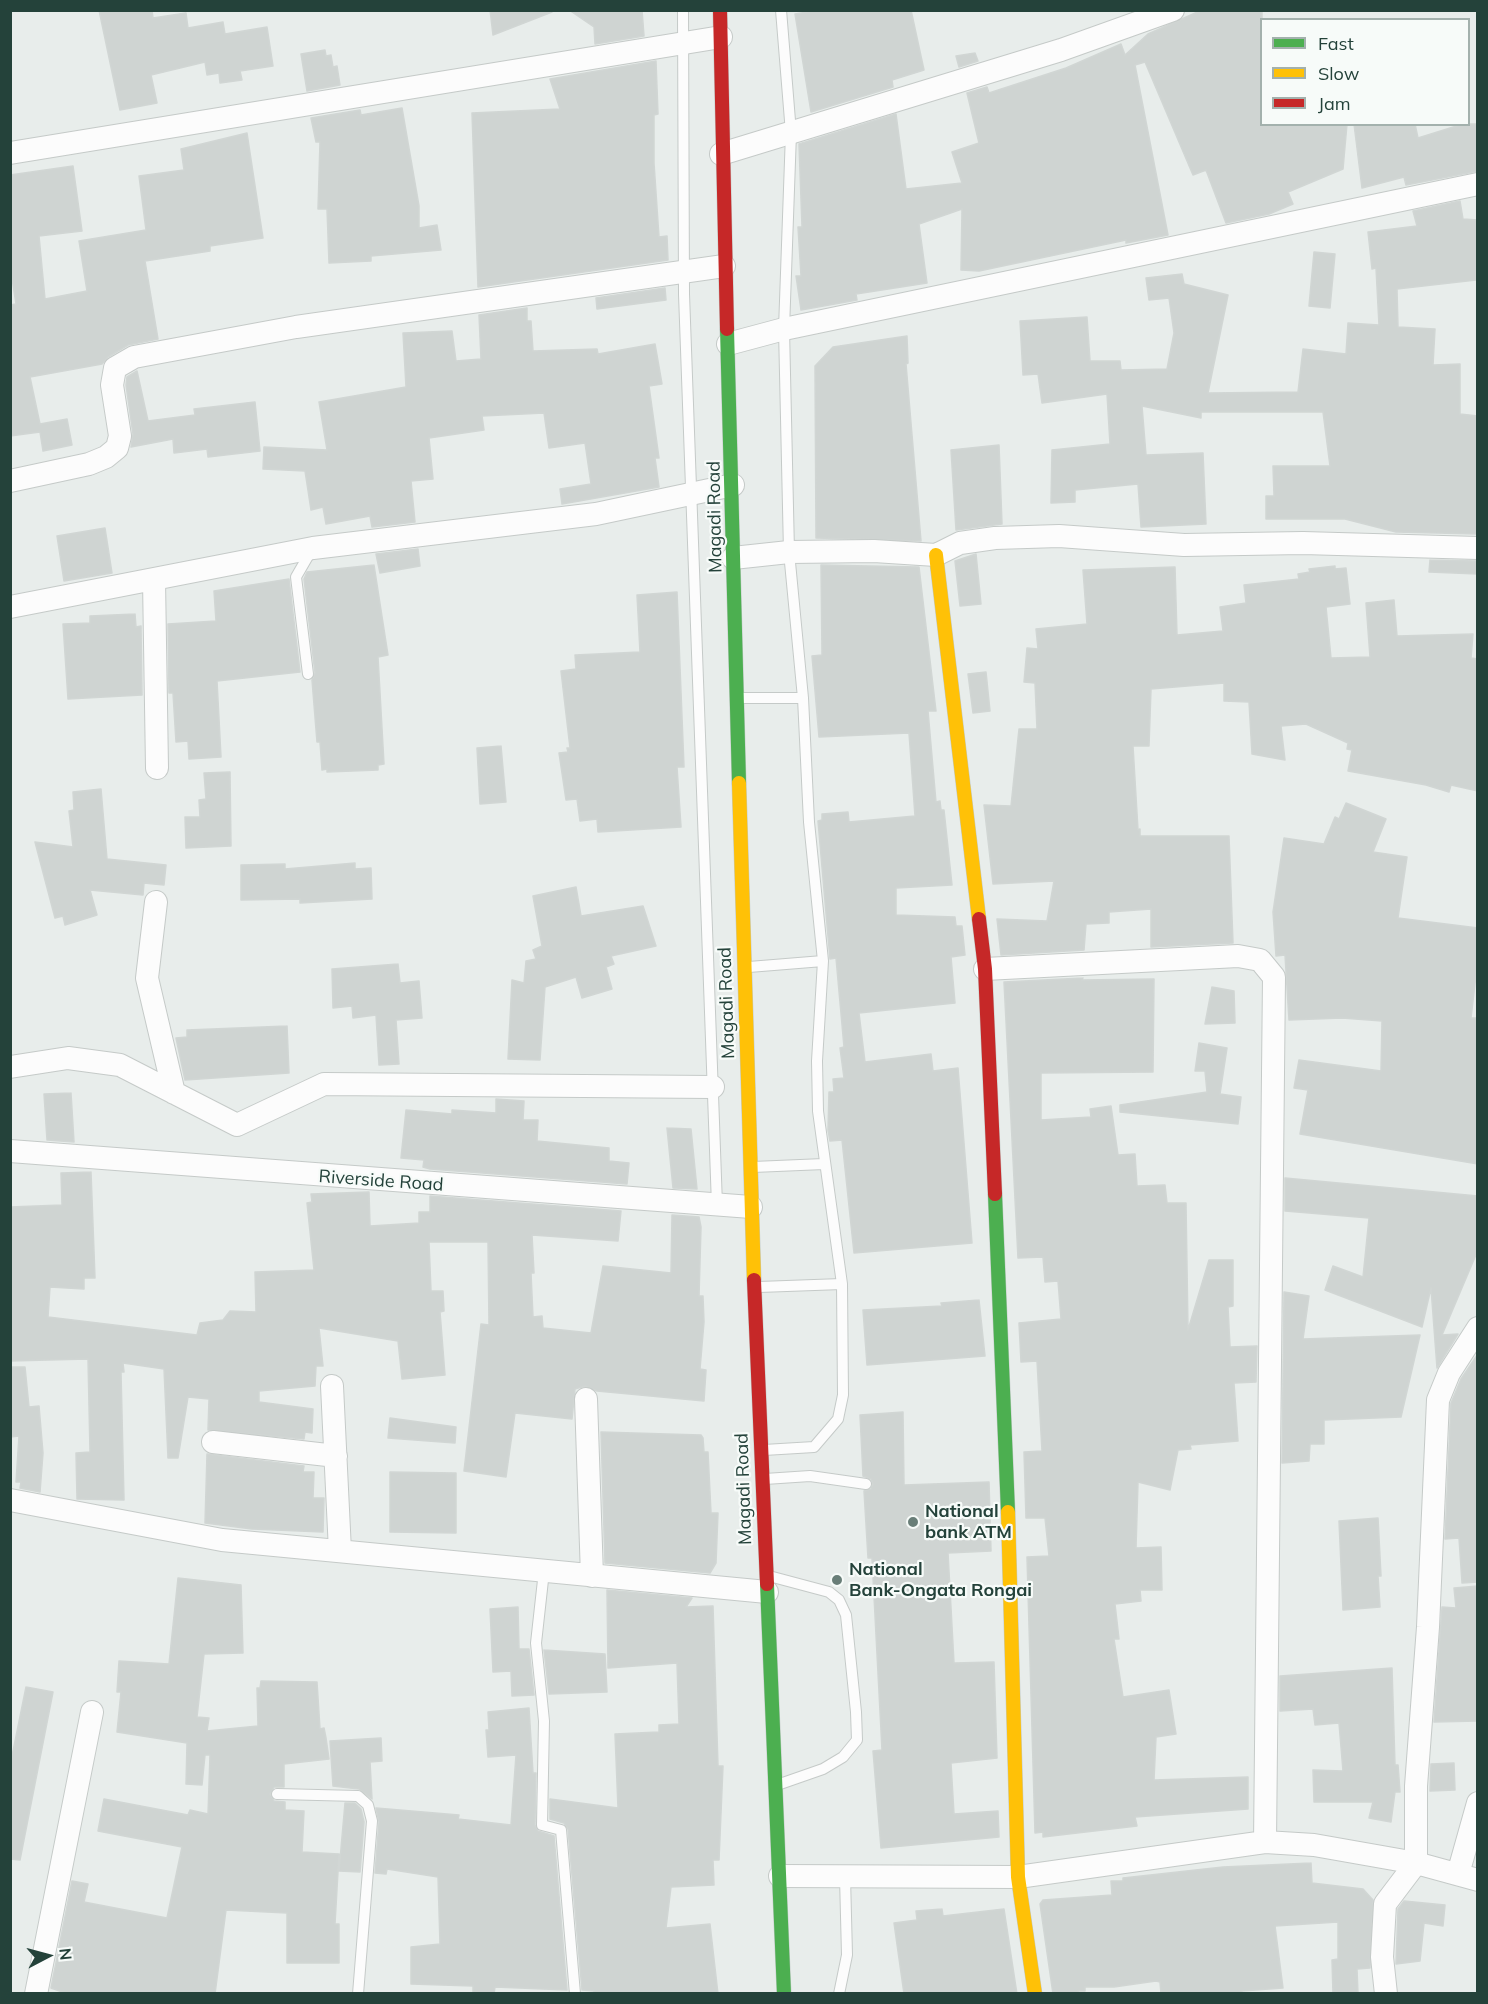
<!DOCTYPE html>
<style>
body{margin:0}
#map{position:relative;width:1488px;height:2004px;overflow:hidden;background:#e8edeb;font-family:Mulish,sans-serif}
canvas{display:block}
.frame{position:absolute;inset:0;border:12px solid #24423a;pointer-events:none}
.legend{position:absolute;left:1260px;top:18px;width:210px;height:108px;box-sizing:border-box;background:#f7fbf9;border:2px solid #a3b1ad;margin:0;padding:8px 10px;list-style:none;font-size:18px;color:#24423a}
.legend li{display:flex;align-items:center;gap:12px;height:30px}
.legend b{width:30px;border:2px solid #a3b1ad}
.north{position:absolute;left:18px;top:1926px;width:60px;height:60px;-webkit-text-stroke:4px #f7fbf9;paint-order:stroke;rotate:84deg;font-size:16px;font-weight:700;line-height:24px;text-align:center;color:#24423a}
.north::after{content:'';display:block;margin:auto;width:21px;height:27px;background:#24423a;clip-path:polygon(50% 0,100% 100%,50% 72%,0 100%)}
</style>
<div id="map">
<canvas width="1488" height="2004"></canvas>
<div class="frame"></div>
<ul class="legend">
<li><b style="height:8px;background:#4caf50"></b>Fast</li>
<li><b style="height:8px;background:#ffc107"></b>Slow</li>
<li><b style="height:8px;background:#c62828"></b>Jam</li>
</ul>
<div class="north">N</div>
</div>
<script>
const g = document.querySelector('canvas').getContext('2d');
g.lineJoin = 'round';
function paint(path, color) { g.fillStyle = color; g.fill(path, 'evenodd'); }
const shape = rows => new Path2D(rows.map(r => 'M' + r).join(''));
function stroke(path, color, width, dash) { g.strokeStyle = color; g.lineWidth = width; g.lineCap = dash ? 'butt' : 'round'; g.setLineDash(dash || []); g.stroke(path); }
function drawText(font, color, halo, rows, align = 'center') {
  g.font = font + ' Mulish,sans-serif'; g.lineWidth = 4.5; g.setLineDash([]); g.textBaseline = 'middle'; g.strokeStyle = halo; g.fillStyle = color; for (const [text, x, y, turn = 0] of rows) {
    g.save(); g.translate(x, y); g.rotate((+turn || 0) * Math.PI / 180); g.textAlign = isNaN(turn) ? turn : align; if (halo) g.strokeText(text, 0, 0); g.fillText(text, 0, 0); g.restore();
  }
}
const building = shape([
 [99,10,152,10,153,18,186,13,188,28,223,22,225,34,267,27,273,66,240,71,242,80,220,83,219,73,207,75,205,62,151,75,157,103,120,110,99,10],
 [490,10,552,10,552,12,493,35,490,10],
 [569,10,642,10,644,36,595,44,594,27,569,10],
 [819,10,911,10,924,70,892,80,893,87,811,112,795,14,819,10],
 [1202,10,1262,10,1262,124,1347,124,1343,169,1288,192,1293,204,1269,214,1226,223,1206,170,1193,175,1145,62,1135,65,1168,235,1126,243,1126,240,979,271,961,270,962,209,919,224,927,283,856,294,857,300,801,310,796,276,801,276,798,227,802,227,799,144,896,114,906,189,962,183,952,152,979,143,967,93,987,87,989,93,1066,68,1121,44,1125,55,1148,34,1202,10],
 [325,50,326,56,331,55,333,67,337,66,340,85,307,91,301,54,325,50],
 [975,53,978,61,959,67,956,56,975,53],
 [656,61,658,114,654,115,654,163,659,237,667,236,668,260,478,287,472,113,560,109,550,79,656,61],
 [402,108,419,206,419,228,437,225,441,250,371,256,371,261,329,263,327,209,318,209,320,142,316,142,311,118,360,110,361,115,402,108],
 [1354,124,1415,124,1418,138,1463,124,1478,124,1478,171,1406,185,1404,177,1362,188,1354,124],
 [247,133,263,238,210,246,210,251,145,261,158,339,128,345,108,357,102,364,30,377,40,424,67,419,72,445,43,451,40,432,10,436,10,305,16,304,10,266,10,175,73,166,82,231,39,236,45,299,87,291,79,241,146,230,139,176,184,170,181,149,247,133],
 [1460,201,1463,219,1478,220,1476,280,1397,289,1398,327,1435,329,1433,365,1460,364,1460,414,1478,416,1478,534,1396,532,1345,519,1266,519,1266,496,1274,496,1273,466,1330,466,1323,412,1201,412,1201,418,1142,406,1146,455,1203,453,1206,524,1141,527,1138,484,1075,490,1075,502,1051,503,1052,450,1110,444,1107,394,1042,403,1038,374,1023,375,1020,321,1087,317,1090,361,1120,361,1121,370,1167,369,1174,333,1169,298,1149,300,1146,278,1182,274,1184,284,1228,295,1208,393,1298,392,1303,349,1346,354,1348,323,1379,325,1376,268,1372,269,1368,232,1417,226,1413,211,1460,201],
 [1314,252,1335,254,1330,308,1309,306,1314,252],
 [665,288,666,300,597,309,596,298,665,288],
 [527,308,527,321,531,321,533,351,597,349,598,354,655,344,662,384,649,386,659,458,655,458,659,487,562,504,560,489,591,484,585,443,549,448,544,413,482,416,484,430,429,438,433,479,411,481,415,522,372,527,370,516,326,524,323,507,311,510,305,471,263,469,264,447,327,450,319,402,406,387,403,333,452,331,456,361,481,359,479,315,527,308],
 [907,336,908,363,906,364,921,541,816,538,815,366,833,347,907,336],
 [137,371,148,421,195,415,194,409,255,402,260,451,208,457,207,449,174,453,173,439,131,447,133,434,126,385,127,377,137,371],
 [999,445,1002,524,956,530,951,450,999,445],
 [105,528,112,573,64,581,57,536,105,528],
 [418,549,420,566,380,573,376,554,418,549],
 [976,554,981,604,960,606,955,561,976,554],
 [1430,560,1478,561,1478,574,1429,572,1430,560],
 [374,565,388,655,378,657,384,764,378,765,378,770,327,772,327,769,322,770,320,742,317,742,312,680,315,673,304,579,307,572,374,565],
 [821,565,919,567,936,711,928,711,936,802,940,801,941,810,944,810,952,885,896,888,896,915,955,917,956,926,962,926,965,955,951,957,955,1003,859,1013,865,1062,931,1054,933,1071,958,1068,972,1243,854,1253,842,1140,830,1141,828,1130,829,1092,834,1092,833,1079,844,1078,840,1048,844,1047,836,958,830,959,818,821,822,820,822,814,848,812,849,822,915,816,909,733,819,737,812,656,822,655,821,565],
 [1335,566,1335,569,1346,568,1350,604,1326,607,1331,658,1370,657,1366,603,1394,600,1397,636,1473,634,1471,658,1478,659,1478,791,1451,785,1449,792,1426,785,1348,771,1352,750,1347,749,1348,743,1306,724,1281,726,1285,760,1252,754,1249,702,1224,701,1224,683,1151,689,1149,746,1133,746,1138,830,1140,829,1140,836,1229,836,1233,943,1151,947,1151,909,1109,912,1109,923,1086,924,1084,950,1001,955,997,919,1047,921,1054,881,993,884,984,805,1011,806,1019,729,1037,729,1035,683,1024,682,1027,648,1038,649,1036,629,1087,624,1083,570,1175,567,1177,635,1223,631,1220,607,1246,603,1244,585,1299,579,1298,574,1310,572,1309,569,1335,566],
 [289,579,300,672,217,681,221,757,189,759,188,741,176,742,173,693,169,693,168,624,216,621,214,591,289,579],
 [677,592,684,767,677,767,681,827,598,832,597,819,580,821,577,799,566,800,559,753,568,752,567,748,570,748,561,671,576,669,575,655,640,652,637,595,677,592],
 [135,614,136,627,141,626,142,695,68,699,63,624,90,623,90,616,135,614],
 [986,672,990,711,973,713,968,674,986,672],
 [501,746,506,802,480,804,477,748,501,746],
 [230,772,231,846,186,848,185,817,200,817,199,800,206,799,204,773,230,772],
 [101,789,107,859,166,865,164,885,144,883,143,895,90,890,97,915,65,925,63,916,55,918,35,842,73,847,69,811,74,810,73,792,101,789],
 [1346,803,1386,819,1373,852,1407,857,1398,918,1478,928,1478,958,1471,1018,1478,1018,1478,1164,1300,1134,1308,1090,1294,1088,1299,1060,1381,1071,1382,1021,1342,1018,1289,1020,1285,955,1276,956,1273,912,1284,838,1324,844,1335,817,1339,819,1346,803],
 [355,863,355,869,371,868,372,899,300,903,300,899,241,900,241,865,285,864,285,869,355,863],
 [576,887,581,916,643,906,656,946,611,956,614,964,606,967,612,989,582,998,576,977,545,987,540,1060,508,1059,512,980,524,983,526,961,536,959,533,950,542,946,533,896,576,887],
 [398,964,400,983,419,981,422,1018,396,1020,399,1064,379,1065,376,1015,353,1018,352,1006,333,1008,332,969,398,964],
 [1083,978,1082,980,1154,979,1153,1072,1041,1073,1041,1120,1091,1117,1090,1109,1111,1106,1118,1155,1135,1154,1137,1186,1165,1185,1167,1203,1186,1203,1188,1330,1209,1260,1233,1260,1233,1306,1228,1307,1230,1347,1257,1346,1256,1382,1234,1383,1238,1441,1190,1445,1191,1449,1178,1450,1170,1490,1138,1482,1136,1548,1161,1547,1162,1590,1140,1590,1141,1601,1115,1604,1119,1639,1114,1639,1123,1697,1169,1690,1176,1734,1156,1737,1154,1780,1248,1777,1248,1809,1135,1817,1137,1826,1043,1837,1043,1832,1035,1833,1027,1557,1049,1556,1045,1518,1026,1518,1024,1452,1042,1451,1037,1361,1021,1362,1019,1323,1061,1319,1058,1281,1045,1282,1043,1257,1018,1258,1004,982,1083,978],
 [1212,987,1234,991,1235,1023,1205,1024,1212,987],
 [287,1026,289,1073,185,1080,176,1038,187,1037,187,1030,287,1026],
 [1199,1043,1227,1048,1220,1094,1241,1097,1238,1124,1120,1112,1120,1105,1207,1092,1205,1071,1195,1071,1199,1043],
 [71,1093,74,1142,47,1140,44,1094,71,1093],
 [496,1099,524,1101,523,1120,538,1120,537,1141,609,1148,609,1161,629,1163,627,1184,430,1169,423,1167,424,1160,401,1158,406,1110,452,1114,452,1110,496,1113,496,1099],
 [667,1128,691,1129,697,1189,673,1188,667,1128],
 [91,1172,95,1278,84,1278,84,1289,50,1287,48,1317,197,1335,200,1323,223,1320,230,1311,256,1312,255,1272,314,1270,307,1203,312,1202,311,1194,369,1192,370,1226,419,1223,419,1212,430,1212,430,1196,621,1211,618,1241,532,1235,534,1273,531,1273,533,1317,542,1316,543,1328,591,1333,603,1266,671,1273,672,1215,699,1217,701,1227,699,1296,703,1296,704,1322,700,1369,706,1370,704,1401,597,1391,585,1386,575,1389,572,1419,515,1413,506,1477,464,1471,481,1324,489,1325,488,1242,429,1242,431,1291,443,1291,444,1311,440,1312,445,1375,402,1379,398,1341,319,1328,323,1366,316,1366,315,1386,259,1391,259,1402,313,1409,312,1433,305,1432,304,1439,208,1430,209,1399,188,1397,178,1458,168,1458,164,1369,123,1363,124,1372,121,1372,124,1500,77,1499,76,1453,90,1452,88,1359,10,1361,10,1207,62,1205,61,1173,91,1172],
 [1285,1178,1478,1196,1478,1250,1442,1335,1458,1334,1437,1368,1431,1288,1422,1327,1325,1290,1333,1266,1363,1277,1369,1218,1285,1211,1285,1178],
 [1284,1292,1309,1296,1303,1339,1420,1335,1401,1417,1324,1420,1324,1444,1310,1444,1309,1461,1282,1463,1284,1292],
 [979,1300,985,1356,867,1365,863,1310,942,1306,941,1303,979,1300],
 [1478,1354,1478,1582,1462,1583,1459,1538,1445,1539,1451,1403,1461,1379,1478,1354],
 [10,1367,25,1367,29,1407,39,1406,43,1453,40,1492,20,1488,21,1482,16,1482,19,1436,10,1437,10,1367],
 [903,1412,904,1485,989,1482,991,1551,948,1553,954,1663,994,1662,997,1758,951,1763,954,1814,998,1811,999,1837,881,1848,873,1751,882,1750,872,1558,868,1558,864,1491,871,1489,873,1484,871,1479,863,1476,860,1415,903,1412],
 [390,1418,456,1427,455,1443,388,1438,390,1418],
 [601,1432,701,1435,703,1438,704,1452,708,1452,711,1513,718,1513,716,1563,710,1573,605,1563,601,1432],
 [207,1454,304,1466,303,1472,314,1472,313,1498,324,1498,323,1532,252,1529,205,1523,207,1454],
 [390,1472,456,1473,456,1533,390,1532,390,1472],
 [1378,1518,1381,1576,1378,1576,1380,1607,1343,1610,1339,1521,1378,1518],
 [178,1578,241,1585,243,1653,204,1654,197,1717,209,1718,207,1731,258,1726,257,1688,260,1688,261,1681,317,1682,320,1729,324,1728,326,1738,329,1759,284,1764,284,1787,274,1787,270,1794,274,1801,285,1802,285,1810,304,1811,302,1852,339,1854,335,1924,339,1924,339,1963,287,1963,287,1913,226,1910,215,1994,68,1994,51,1988,72,1881,88,1884,84,1902,167,1918,182,1847,98,1831,104,1799,188,1815,190,1810,208,1814,210,1755,205,1755,202,1785,186,1784,187,1743,117,1732,121,1692,117,1692,119,1661,169,1664,178,1578],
 [1478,1586,1478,1721,1434,1722,1442,1607,1456,1608,1454,1588,1478,1586],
 [607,1590,692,1598,686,1607,713,1606,718,1766,723,1766,719,1860,713,1860,714,1885,671,1887,666,1928,710,1924,718,1994,593,1994,594,1991,582,1990,568,1829,564,1823,550,1819,550,1799,618,1808,615,1734,659,1732,659,1725,679,1724,677,1663,608,1668,607,1590],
 [518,1607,519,1649,529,1649,534,1695,512,1696,511,1671,493,1672,490,1609,518,1607],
 [544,1650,605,1654,607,1692,549,1694,544,1650],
 [1392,1668,1395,1765,1398,1765,1400,1792,1395,1792,1391,1822,1369,1818,1373,1802,1314,1802,1313,1770,1343,1771,1339,1723,1315,1725,1313,1709,1280,1711,1280,1676,1392,1668],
 [26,1687,53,1692,20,1860,10,1859,10,1766,26,1687],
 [529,1708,533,1773,536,1773,535,1825,538,1831,554,1836,567,1990,495,1987,494,1994,473,1994,473,1986,411,1984,411,1947,440,1944,438,1877,387,1869,386,1874,375,1873,379,1822,376,1808,459,1815,458,1819,511,1825,516,1755,488,1757,486,1730,489,1730,488,1712,529,1708],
 [381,1738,382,1761,370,1762,372,1799,359,1789,333,1786,330,1741,381,1738],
 [1454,1763,1455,1790,1430,1791,1431,1764,1454,1763],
 [345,1803,355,1803,361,1809,364,1822,360,1872,339,1871,345,1803],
 [1311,1863,1312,1883,1363,1889,1373,1900,1370,1968,1357,1969,1358,1994,1333,1994,1332,1960,1338,1959,1338,1922,1275,1926,1283,1988,1242,1991,1242,1994,1161,1994,1160,1982,1156,1981,1114,1987,1085,1987,1085,1991,1078,1991,1079,1994,1053,1994,1040,1904,1043,1900,1112,1895,1111,1881,1123,1881,1123,1878,1223,1867,1311,1863],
 [1404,1901,1445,1905,1443,1926,1424,1923,1420,1961,1396,1964,1398,1909,1404,1901],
 [942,1909,943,1916,1004,1909,1017,1994,904,1994,894,1923,917,1920,916,1911,942,1909]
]);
paint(building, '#cfd4d2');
stroke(building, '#d1d6d4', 1.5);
const lane = shape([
 [683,10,684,294,717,1205],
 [308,674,296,577,311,551],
 [740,698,803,698],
 [749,967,823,961],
 [753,1167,824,1164],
 [759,1287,842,1284],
 [764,1450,814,1447,838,1419,843,1395,842,1284,818,1111,817,1061,823,961,809,822,803,698,789,552,784,329,791,133,781,10],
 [765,1479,810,1476,866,1484],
 [544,1571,536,1643,544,1721,542,1825,561,1830,575,1994],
 [769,1576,829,1592,839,1600,846,1615,856,1712,857,1740,843,1757,823,1769,780,1784],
 [277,1794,358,1796,368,1805,372,1821,358,1994],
 [839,1994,847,1955,845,1877]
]);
const street = shape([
 [10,153,721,37],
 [721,154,1061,50,1173,10],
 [728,344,784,329,1478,184],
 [10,481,89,464,106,457,117,448,120,436,112,385,115,368,134,357,296,327,724,266],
 [733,558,789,552,874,551,936,555,960,543,995,538,1059,536,1184,545,1303,543,1478,548],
 [154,580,157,768],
 [10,607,313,548,596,514,733,485],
 [156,902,147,978,174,1093],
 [985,969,1238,956,1260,960,1274,977,1265,1842],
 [10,1067,68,1058,120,1065,237,1125,324,1084,713,1087],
 [10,1151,751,1207],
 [332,1386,340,1551],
 [586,1399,592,1576],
 [213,1442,336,1456],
 [10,1500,222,1540,767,1592],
 [1458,1874,1478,1803],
 [780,1876,1018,1877,1265,1842,1314,1845,1416,1863,1478,1880],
 [36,1994,92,1712],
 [1386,1994,1382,1957,1385,1904,1416,1863,1416,1786,1428,1627,1438,1400,1449,1373,1478,1328]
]);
const fast = shape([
 [727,329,739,783],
 [995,1194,1008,1512],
 [767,1584,784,1994]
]);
const slow = shape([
 [936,555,979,919],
 [739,783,754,1280],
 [1008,1512,1018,1877,1035,1994]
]);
const jam = shape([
 [720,10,727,329],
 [979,919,985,969,995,1194],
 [754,1280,767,1584]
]);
stroke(lane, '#c5cac8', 12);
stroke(street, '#c5cac8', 24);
stroke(fast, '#c3cbc8', 15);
stroke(slow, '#c3cbc8', 15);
stroke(jam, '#c3cbc8', 15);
stroke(lane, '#fcfcfc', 10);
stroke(street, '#fcfcfc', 22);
stroke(fast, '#4caf50', 14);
stroke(slow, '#ffc107', 14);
stroke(jam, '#c62828', 14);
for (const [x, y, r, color] of [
 [913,1522,6,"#697e78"],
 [837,1580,6,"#697e78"]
]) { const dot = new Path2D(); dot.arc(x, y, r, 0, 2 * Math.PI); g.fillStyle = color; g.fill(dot); stroke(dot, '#f7fbf9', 2); }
drawText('18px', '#24423a', '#f7fbf9', [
 ["Magadi Road",715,517,-91],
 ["Magadi Road",727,1003,-92],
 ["Riverside Road",381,1181,4],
 ["Magadi Road",744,1489,-92]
]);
drawText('bold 18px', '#24423a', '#f7fbf9', [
 ["National",925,1512],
 ["bank ATM",925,1533],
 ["National",849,1570],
 ["Bank-Ongata Rongai",849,1591]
], 'left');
</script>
